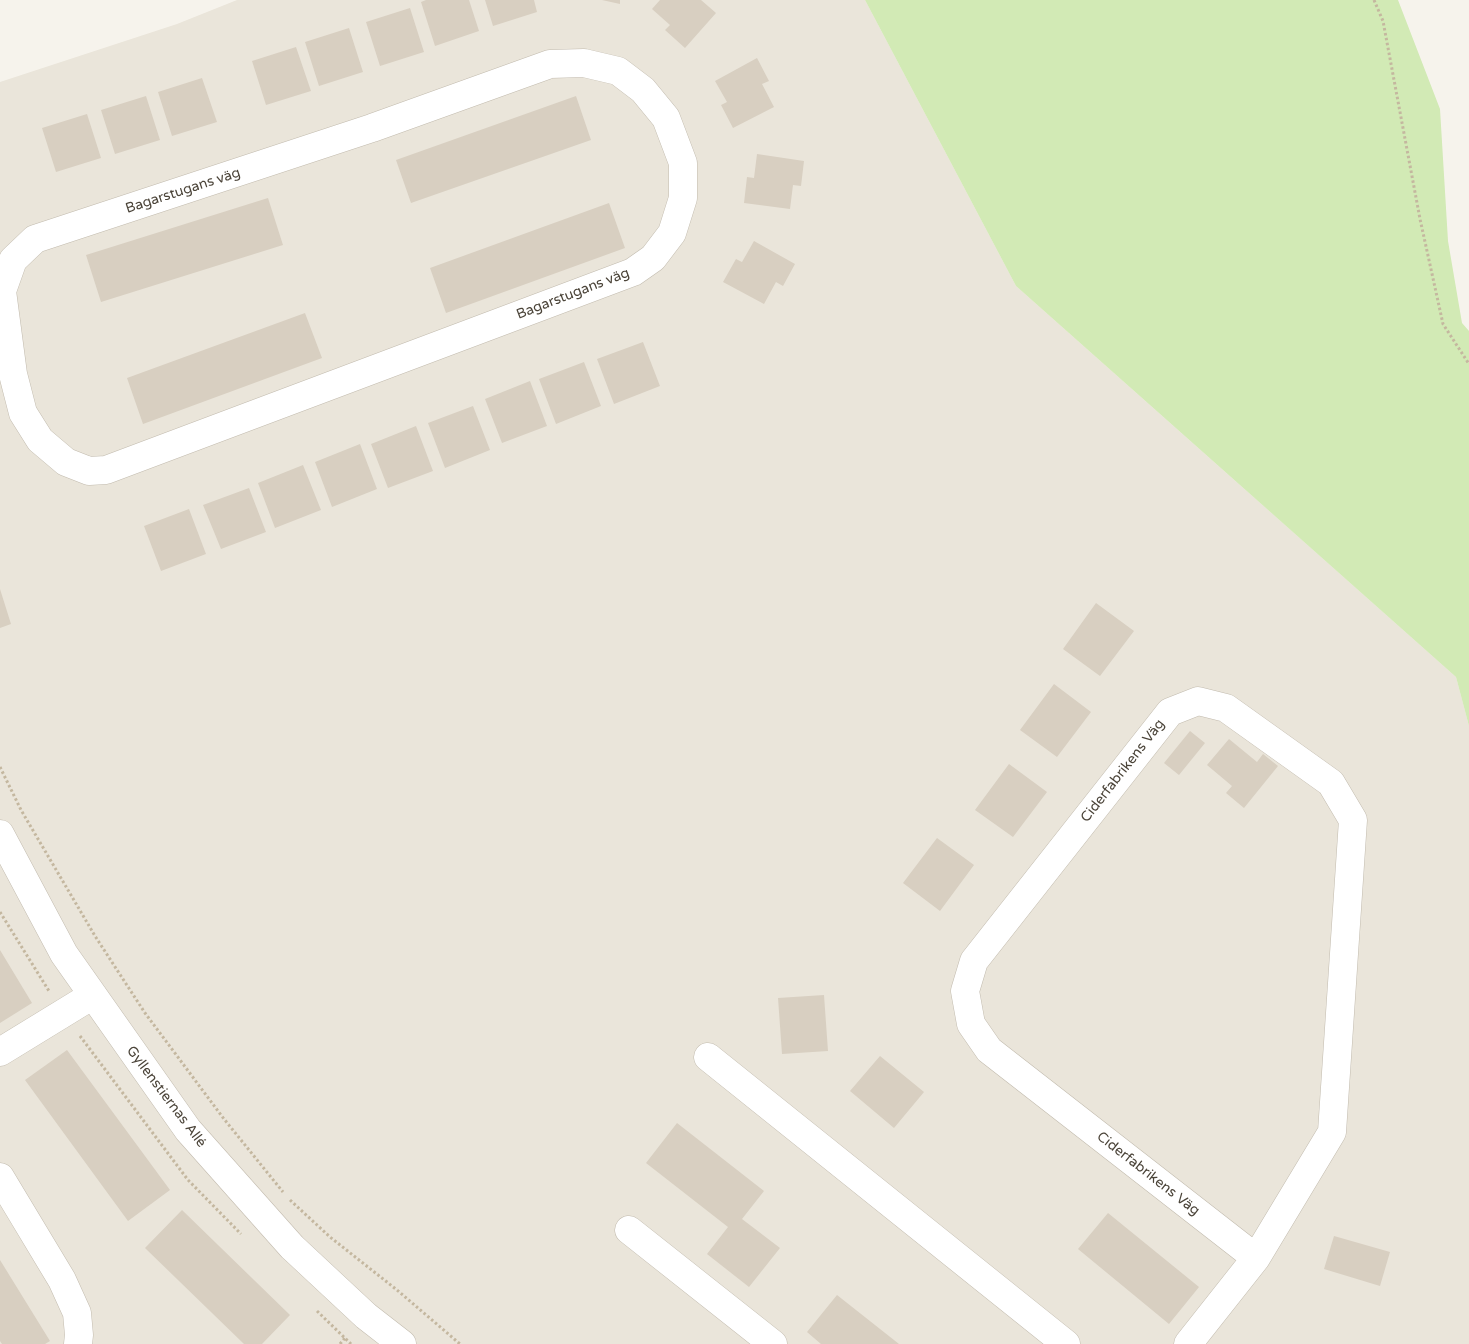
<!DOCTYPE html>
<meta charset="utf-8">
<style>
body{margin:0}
canvas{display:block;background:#f6f3ec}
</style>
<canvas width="1469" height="1344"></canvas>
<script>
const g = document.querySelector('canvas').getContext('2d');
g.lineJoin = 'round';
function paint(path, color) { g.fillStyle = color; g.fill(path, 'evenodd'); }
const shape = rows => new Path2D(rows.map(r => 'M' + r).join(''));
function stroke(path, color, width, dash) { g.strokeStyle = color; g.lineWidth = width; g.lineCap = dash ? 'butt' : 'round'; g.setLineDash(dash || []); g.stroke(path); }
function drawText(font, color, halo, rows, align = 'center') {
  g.font = font + ' "Varela Round",sans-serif'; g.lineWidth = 4; g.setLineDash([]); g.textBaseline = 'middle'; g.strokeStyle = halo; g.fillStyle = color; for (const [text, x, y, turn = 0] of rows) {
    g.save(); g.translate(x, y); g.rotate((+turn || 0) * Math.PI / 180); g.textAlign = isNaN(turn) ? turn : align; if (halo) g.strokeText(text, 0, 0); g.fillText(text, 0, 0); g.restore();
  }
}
paint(shape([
 [237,0,865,0,1016,286,1456,677,1469,726,1469,1344,0,1344,0,82,177,24]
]), '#eae5da');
paint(shape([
 [865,0,1398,0,1440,109,1448,241,1462,323,1469,331,1469,726,1456,677,1016,286]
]), '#d2eab5');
paint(shape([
 [426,0,469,0,479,31,435,46,421,2],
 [485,0,534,0,537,12,493,26],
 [602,0,620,0,620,4],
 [660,0,701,0,716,13,685,48,665,30,670,25,652,9],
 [410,8,424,52,380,66,366,22],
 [349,28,363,72,319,86,305,42],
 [296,47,311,91,266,105,252,61],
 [757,58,769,81,762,84,774,107,733,128,721,105,727,102,715,81],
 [202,78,217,122,172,136,158,92],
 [146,96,160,140,115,154,101,110],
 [576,96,591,140,411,203,396,160],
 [87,114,101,158,56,172,42,128],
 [757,154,804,161,801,186,793,185,790,209,744,203,747,177,754,178],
 [268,198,283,245,101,302,86,255],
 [609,203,625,248,446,313,430,268],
 [754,241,795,264,783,286,776,282,764,304,723,282,736,259,742,262],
 [305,313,322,358,143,424,127,378],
 [643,342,660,386,614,404,597,359],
 [584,362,601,406,556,424,539,379],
 [530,381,547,426,502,443,485,399],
 [473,406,490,450,445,468,428,423],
 [416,426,433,471,388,488,371,444],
 [360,444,377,489,332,507,315,462],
 [303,465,321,510,275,528,258,483],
 [249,488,266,532,221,549,203,505],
 [189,509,206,554,161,571,144,526],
 [0,589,11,624,0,628],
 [1096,603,1134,631,1100,676,1063,649],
 [1054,684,1091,712,1057,757,1020,730],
 [1190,731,1205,743,1179,775,1164,763],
 [1229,739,1257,762,1263,754,1278,766,1244,808,1226,793,1232,786,1207,765],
 [1009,764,1047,792,1013,837,975,810],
 [937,838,974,865,940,911,903,883],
 [0,950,32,1003,0,1023],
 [824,995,828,1051,782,1054,778,998],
 [67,1050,170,1190,128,1221,25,1080],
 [880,1056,924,1092,894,1128,850,1091],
 [677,1123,764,1191,742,1219,780,1248,749,1287,707,1254,728,1227,646,1163],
 [182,1210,290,1315,262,1344,244,1344,145,1248],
 [1108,1213,1199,1287,1169,1324,1078,1249],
 [1334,1236,1390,1252,1380,1286,1324,1269],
 [0,1260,50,1341,45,1344,2,1344,0,1341],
 [837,1295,899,1344,821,1344,807,1332]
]), '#d8cfc1');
const minor = shape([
 [584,63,618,71,643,90,666,118,683,163,683,198,672,233,653,258,633,272,106,470,89,471,66,462,40,440,23,413,13,374,2,291,13,260,35,239,372,128,550,64,584,63],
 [0,834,64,954,188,1130,292,1247,366,1316,402,1344],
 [0,1052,93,995],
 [708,1057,1066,1344],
 [0,1177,62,1280,77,1313,79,1335,78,1344],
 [629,1230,773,1344],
 [1188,1344,1256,1258,1332,1132,1353,820,1331,783,1226,708,1198,701,1170,712,974,961,965,991,971,1024,989,1050,1256,1258]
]);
stroke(minor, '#c2bbae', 29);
stroke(shape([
 [1374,0,1383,21,1420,219,1443,324,1469,364],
 [0,767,21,810,95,936,145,1013,224,1119,283,1192],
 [0,912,49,991],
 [80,1036,188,1180,241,1234],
 [290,1200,330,1237,397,1290,460,1344],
 [317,1311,351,1344],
 [340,1344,345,1338]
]), '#c4b79f', 3, [2.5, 2.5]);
stroke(minor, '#fff', 28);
drawText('14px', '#4b4439', '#fff', [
 ["Bagarstugans väg",183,191,-18],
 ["Bagarstugans väg",573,294,-21],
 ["Ciderfabrikens Väg",1123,771,-52],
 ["Gyllenstiernas Allé",166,1097,53],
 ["Ciderfabrikens Väg",1148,1174,38]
]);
</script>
